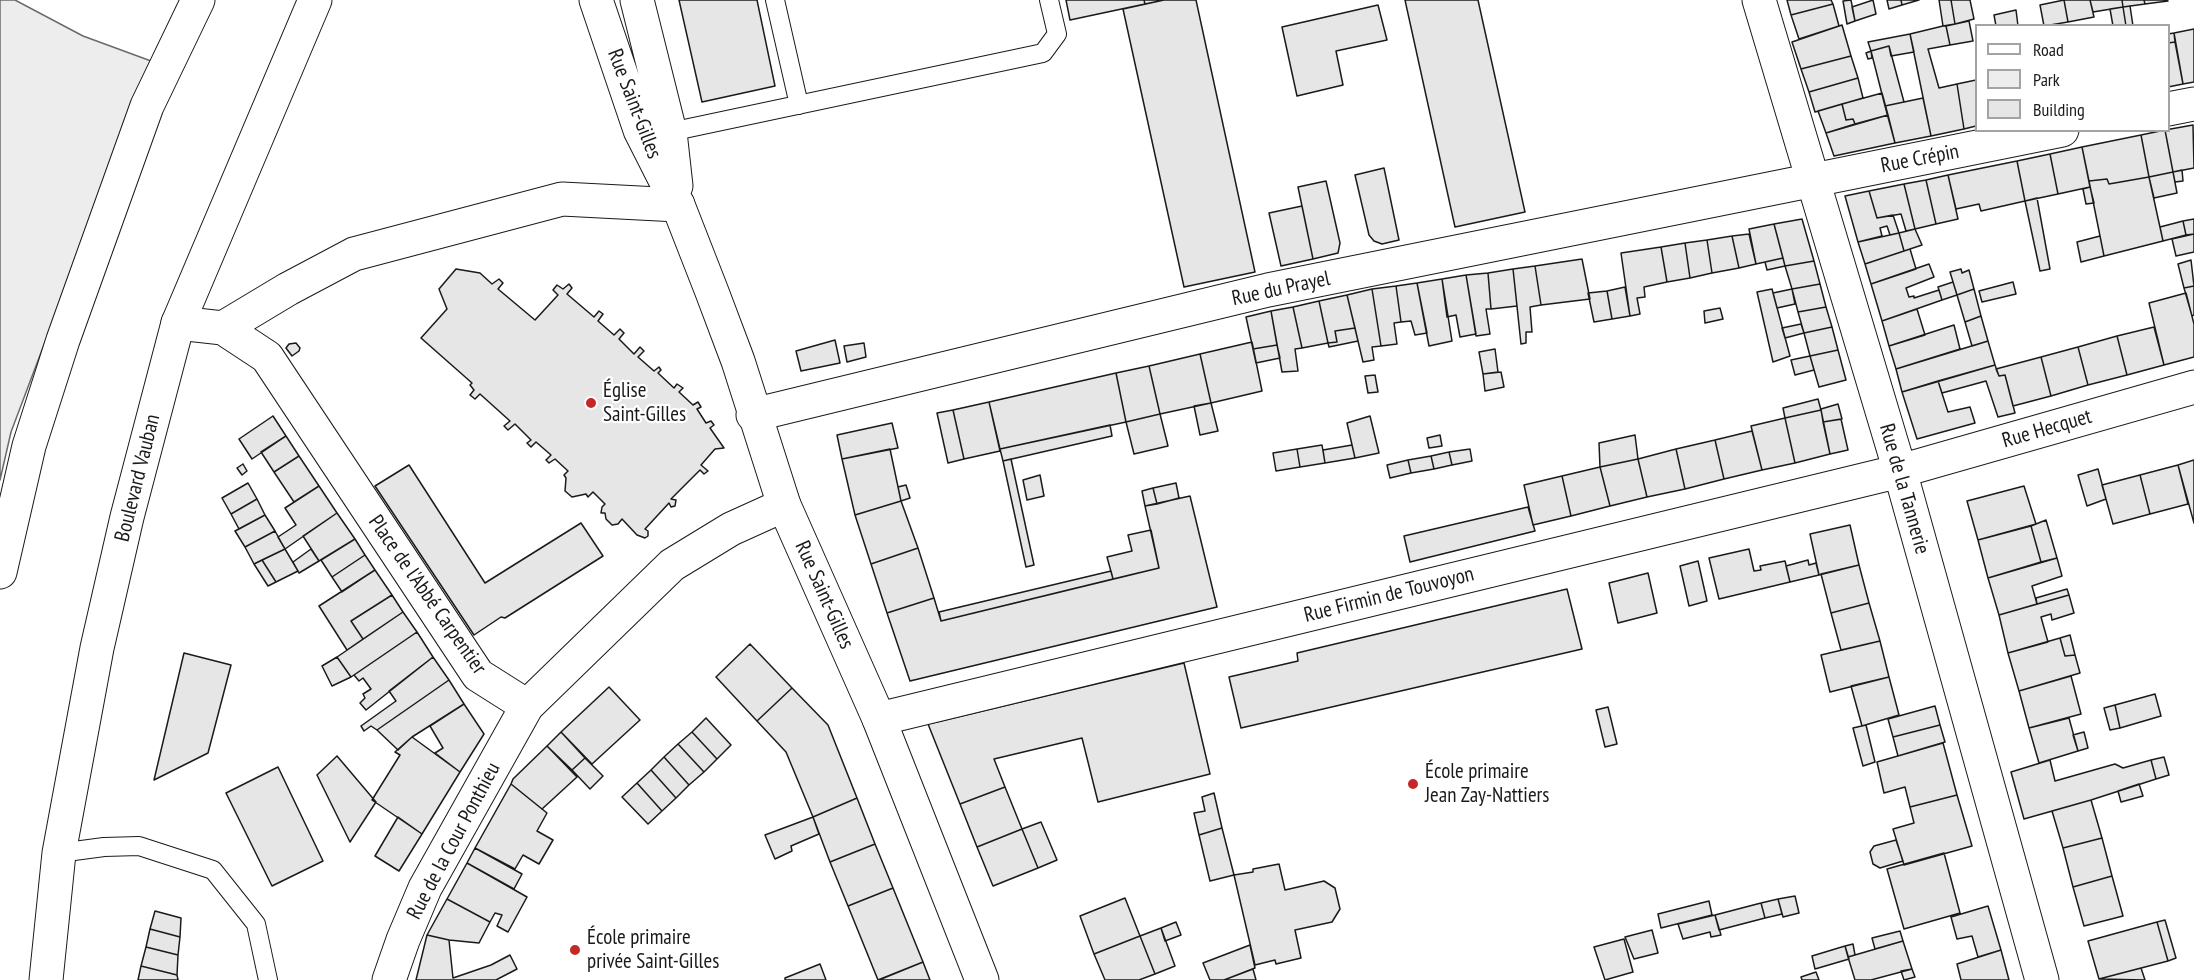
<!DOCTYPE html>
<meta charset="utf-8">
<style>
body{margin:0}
#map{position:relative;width:2194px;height:980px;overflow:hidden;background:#fff;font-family:"PT Sans Narrow",sans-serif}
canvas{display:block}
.legend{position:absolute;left:1975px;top:24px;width:195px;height:108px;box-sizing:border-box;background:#fff;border:2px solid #a3a3a3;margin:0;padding:8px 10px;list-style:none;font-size:18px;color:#1a1a1a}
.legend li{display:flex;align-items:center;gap:12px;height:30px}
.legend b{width:30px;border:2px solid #a3a3a3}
</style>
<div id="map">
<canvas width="2194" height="980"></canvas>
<ul class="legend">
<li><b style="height:8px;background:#fff"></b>Road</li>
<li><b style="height:16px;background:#ededed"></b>Park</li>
<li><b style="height:16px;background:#e6e6e6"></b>Building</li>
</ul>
</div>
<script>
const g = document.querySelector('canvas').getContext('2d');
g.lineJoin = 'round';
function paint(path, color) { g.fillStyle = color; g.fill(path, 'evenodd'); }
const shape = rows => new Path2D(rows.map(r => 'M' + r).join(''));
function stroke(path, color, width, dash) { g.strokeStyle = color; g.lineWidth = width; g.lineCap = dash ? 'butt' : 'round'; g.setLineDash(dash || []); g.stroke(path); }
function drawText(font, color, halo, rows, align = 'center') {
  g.font = font + ' "PT Sans Narrow",sans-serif'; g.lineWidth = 4.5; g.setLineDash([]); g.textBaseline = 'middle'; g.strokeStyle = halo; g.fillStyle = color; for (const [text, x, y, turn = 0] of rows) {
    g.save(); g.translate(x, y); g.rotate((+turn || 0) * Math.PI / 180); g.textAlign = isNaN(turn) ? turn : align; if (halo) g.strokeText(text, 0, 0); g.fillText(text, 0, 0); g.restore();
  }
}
const green = shape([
 [0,0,15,0,83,36,151,61,11,432,0,480,0,0]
]);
paint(green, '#ededed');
stroke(green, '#6a6a6a', 1.5);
const building = shape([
 [679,0,757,0,775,86,702,102,679,0],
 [1066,0,1144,0,1145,4,1070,20,1066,0],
 [1144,0,1164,0,1145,4,1144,0],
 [1164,0,1196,0,1255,272,1184,287,1123,9,1164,0],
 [1405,0,1478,0,1525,212,1455,227,1405,0],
 [1787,0,1831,0,1833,4,1791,15,1787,0],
 [1851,0,1855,21,1847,24,1843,1,1851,0],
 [1873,0,1876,14,1855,21,1852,7,1873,0],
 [1887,0,1901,0,1902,5,1889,9,1887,0],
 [1901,0,1919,0,1902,5,1901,0],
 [1939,0,1951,0,1955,24,1943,26,1939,0],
 [1951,0,1970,0,1974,19,1955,24,1951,0],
 [2064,0,2068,22,2044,26,2040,5,2064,0],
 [2064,0,2090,0,2094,17,2068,22,2064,0],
 [2090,0,2122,0,2123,7,2093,12,2090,0],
 [2122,0,2144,0,2145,4,2123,7,2122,0],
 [2144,0,2167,0,2168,1,2145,4,2144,0],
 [1833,4,1839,26,1799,39,1791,15,1833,4],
 [1378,5,1387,40,1336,51,1343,85,1297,96,1282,27,1378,5],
 [2130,6,2133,26,2126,26,2123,7,2130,6],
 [2123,7,2126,26,2113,26,2110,9,2123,7],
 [2016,10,2018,26,1996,26,1994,15,2016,10],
 [1969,21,1973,41,1950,45,1946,26,1969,21],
 [1842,25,1851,56,1801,69,1792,42,1842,25],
 [1943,26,1946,26,1950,45,1928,49,1939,88,1957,84,1964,129,1931,136,1910,34,1943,26],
 [2194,29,2194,82,2183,84,2174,33,2194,29],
 [2174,33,2175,42,2168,43,2168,34,2174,33],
 [1910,34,1914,52,1891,56,1889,46,1871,51,1868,42,1910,34],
 [2175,42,2183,84,2168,87,2168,43,2175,42],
 [1889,46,1904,102,1885,106,1871,51,1889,46],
 [1871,51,1872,58,1868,59,1866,53,1871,51],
 [1851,56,1858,78,1809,92,1801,69,1851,56],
 [1858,78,1863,98,1815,112,1809,92,1858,78],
 [1976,80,1976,126,1964,129,1957,84,1976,80],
 [1882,93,1888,115,1855,124,1853,119,1846,120,1842,104,1882,93],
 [1923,98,1931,136,1895,143,1885,106,1923,98],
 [1842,104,1846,120,1853,119,1855,124,1826,133,1818,111,1842,104],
 [1888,115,1895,143,1834,156,1826,133,1888,115],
 [2193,125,2194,168,2173,172,2165,130,2193,125],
 [2165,130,2173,172,2149,177,2141,135,2165,130],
 [2141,135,2149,177,2109,184,2107,179,2089,181,2082,147,2141,135],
 [2082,147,2090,187,2058,194,2050,154,2082,147],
 [2050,154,2058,194,2025,201,2017,161,2050,154],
 [2017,161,2025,201,1981,211,1979,204,1956,209,1948,175,2017,161],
 [1384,168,1399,240,1382,244,1374,241,1369,235,1355,175,1384,168],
 [2182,170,2183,181,2175,182,2173,172,2182,170],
 [2173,172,2177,193,2154,198,2149,177,2173,172],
 [1948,175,1958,219,1936,224,1926,180,1948,175],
 [2149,177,2163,241,2104,256,2089,181,2107,179,2109,184,2149,177],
 [1926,180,1936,224,1915,229,1904,184,1926,180],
 [1326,181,1340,243,1338,253,1313,259,1298,187,1326,181],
 [1904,184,1915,229,1906,231,1901,214,1877,218,1869,191,1904,184],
 [2090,187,2094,203,2086,204,2083,189,2090,187],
 [1869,191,1877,218,1893,215,1899,233,1890,235,1887,226,1880,228,1882,236,1858,242,1845,196,1869,191],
 [2037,198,2050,269,2040,271,2025,201,2037,198],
 [1302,206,1313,259,1281,266,1269,213,1302,206],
 [1802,219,1814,261,1785,266,1774,224,1802,219],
 [2194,219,2194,234,2186,235,2183,221,2194,219],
 [2183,221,2186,235,2163,241,2160,227,2183,221],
 [1774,224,1783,258,1756,264,1749,229,1774,224],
 [1915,229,1922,245,1904,251,1899,233,1915,229],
 [1899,233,1904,251,1865,264,1858,242,1899,233],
 [1749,234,1756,264,1739,268,1732,236,1749,234],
 [2194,234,2194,252,2176,256,2172,239,2194,234],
 [1732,236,1739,268,1712,273,1707,240,1732,236],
 [2100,236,2104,256,2081,262,2077,242,2100,236],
 [1707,240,1712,273,1690,278,1685,243,1707,240],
 [1685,243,1690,278,1667,282,1661,247,1685,243],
 [1661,247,1667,282,1644,287,1645,297,1637,298,1640,314,1630,316,1621,253,1661,247],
 [1910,249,1916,269,1871,284,1865,264,1910,249],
 [1783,258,1785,266,1767,270,1765,262,1783,258],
 [1582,259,1590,299,1541,305,1535,266,1582,259],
 [2191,260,2194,286,2184,288,2178,264,2191,260],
 [1814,261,1820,284,1792,289,1785,266,1814,261],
 [1929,264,1934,277,1906,288,1909,297,1914,296,1914,298,1939,290,1942,300,1882,321,1871,284,1929,264],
 [1535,266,1541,305,1530,307,1532,332,1526,332,1526,343,1521,344,1513,269,1535,266],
 [456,269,480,273,492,284,499,279,503,283,498,289,535,320,558,295,553,290,557,285,563,289,569,284,572,288,567,294,594,317,599,311,603,314,598,321,614,335,620,329,624,333,619,339,634,354,640,347,644,351,638,357,654,371,659,367,661,370,658,373,674,388,677,384,683,388,679,392,693,405,698,402,701,407,697,409,706,423,711,421,714,425,710,428,724,448,715,449,701,465,708,471,704,474,700,470,671,499,676,500,675,506,671,507,669,503,645,529,648,531,648,536,645,538,637,535,622,519,618,524,612,525,606,519,605,513,601,513,602,507,605,504,593,492,588,497,586,494,572,497,565,491,566,478,564,475,568,471,555,459,549,463,546,460,551,455,536,442,531,447,527,443,531,440,515,424,508,430,504,426,510,421,480,394,475,399,470,395,474,390,470,385,472,383,421,338,447,309,439,289,456,269],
 [1513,269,1517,306,1491,309,1488,273,1513,269],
 [1961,269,1962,273,1969,270,1974,289,1957,295,1950,272,1961,269],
 [1488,273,1491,309,1486,309,1490,334,1476,336,1466,275,1488,273],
 [1466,275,1476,334,1460,337,1456,315,1447,317,1442,279,1466,275],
 [1442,279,1452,341,1429,346,1417,283,1442,279],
 [1953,282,1957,295,1942,300,1938,287,1953,282],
 [2013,282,2016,294,1982,302,1979,291,2013,282],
 [1417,283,1427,333,1415,335,1411,321,1401,322,1396,286,1417,283],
 [1820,284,1826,307,1798,312,1792,289,1820,284],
 [1396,286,1401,322,1394,323,1397,344,1381,346,1372,289,1396,286],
 [2194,286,2194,315,2192,316,2184,288,2194,286],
 [1625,287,1630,316,1612,319,1607,291,1625,287],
 [1372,289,1381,346,1372,347,1374,360,1363,362,1347,295,1372,289],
 [1772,289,1790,356,1773,362,1757,292,1772,289],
 [1792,289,1795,304,1777,308,1773,293,1792,289],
 [1974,289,1981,316,1965,322,1957,295,1974,289],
 [1607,291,1612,319,1594,322,1588,293,1607,291],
 [2186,293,2194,324,2194,357,2164,365,2149,303,2186,293],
 [1347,295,1355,328,1335,331,1337,342,1328,343,1319,301,1347,295],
 [1319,301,1328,343,1302,348,1293,307,1319,301],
 [1293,307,1302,348,1295,349,1298,371,1282,372,1271,311,1293,307],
 [1826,307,1832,327,1804,333,1798,312,1826,307],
 [1720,308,1723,319,1705,323,1704,311,1720,308],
 [1917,309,1925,335,1889,346,1882,321,1917,309],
 [1271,311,1277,345,1253,349,1246,317,1271,311],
 [1981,316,1988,341,1972,346,1965,322,1981,316],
 [1801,324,1804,333,1785,338,1782,328,1801,324],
 [1954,325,1960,349,1896,369,1889,346,1954,325],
 [1832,327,1838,350,1810,356,1804,333,1832,327],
 [2154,327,2164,365,2127,375,2117,336,2154,327],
 [1355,328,1358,341,1329,347,1328,343,1337,342,1335,331,1355,328],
 [2117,336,2127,375,2088,385,2078,347,2117,336],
 [835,340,840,363,801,371,796,351,835,340],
 [1988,341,1995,365,1902,392,1896,369,1988,341],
 [1252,342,1262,391,1211,403,1200,354,1252,342],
 [296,343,300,348,299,351,292,356,286,348,289,344,296,343],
 [864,343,866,357,847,362,844,346,864,343],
 [1277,345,1280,358,1256,363,1253,349,1277,345],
 [2078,347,2088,385,2051,396,2041,357,2078,347],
 [1495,349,1498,372,1483,374,1479,352,1495,349],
 [1838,350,1846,380,1819,387,1810,356,1838,350],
 [1200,354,1211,403,1160,414,1149,366,1200,354],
 [1810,356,1814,370,1795,375,1791,360,1810,356],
 [2041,357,2051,396,2013,406,2005,375,1999,376,1996,369,2041,357],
 [1995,365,1999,376,2005,375,2015,413,1998,417,1986,381,1942,393,1938,381,1995,365],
 [1149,366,1160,414,1126,422,1116,373,1149,366],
 [1501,372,1504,387,1485,391,1483,374,1501,372],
 [1116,373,1126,422,1000,449,989,402,1116,373],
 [1375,375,1378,392,1368,393,1365,376,1375,375],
 [1938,381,1948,412,1970,407,1975,423,1917,439,1902,392,1938,381],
 [1818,399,1821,410,1785,418,1783,408,1818,399],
 [989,402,1000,451,964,459,953,410,989,402],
 [1211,403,1218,431,1200,435,1194,406,1211,403],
 [1838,404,1842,419,1823,422,1821,409,1838,404],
 [953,410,964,459,948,463,937,413,953,410],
 [1821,410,1830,454,1795,463,1785,418,1821,410],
 [1160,414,1168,446,1134,454,1126,422,1160,414],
 [273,416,286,436,252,459,239,439,273,416],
 [1370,416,1379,453,1355,458,1347,423,1370,416],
 [1785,418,1795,463,1762,470,1751,426,1785,418],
 [1841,419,1848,450,1830,454,1823,422,1841,419],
 [892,423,898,448,842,459,837,435,892,423],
 [1110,425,1112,436,1003,461,1000,449,1110,425],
 [1752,431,1762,470,1724,479,1715,440,1752,431],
 [1440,435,1442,446,1429,448,1427,438,1440,435],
 [1635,435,1638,459,1600,467,1599,443,1635,435],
 [286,436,299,456,274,472,261,452,286,436],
 [1715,440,1724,479,1685,489,1676,449,1715,440],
 [1322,445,1325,463,1300,467,1297,449,1322,445],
 [1352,445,1355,458,1325,463,1323,450,1352,445],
 [890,449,901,501,855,515,842,459,890,449],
 [1297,449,1300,467,1276,471,1273,453,1297,449],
 [1470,449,1472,461,1452,465,1449,452,1470,449],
 [1676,449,1685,489,1647,497,1638,459,1676,449],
 [1449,452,1452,465,1434,469,1431,456,1449,452],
 [299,456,319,486,294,502,274,472,299,456],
 [1431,456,1434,469,1411,473,1408,460,1431,456],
 [1011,459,1034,565,1026,567,1003,461,1011,459],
 [1638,459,1647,497,1610,506,1600,467,1638,459],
 [1408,460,1411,473,1390,478,1387,465,1408,460],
 [2194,460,2194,523,2178,465,2194,460],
 [243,464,247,471,242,475,237,468,243,464],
 [409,465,485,583,581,523,603,556,505,618,501,617,474,635,375,486,409,465],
 [2178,465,2188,504,2150,514,2140,475,2178,465],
 [1600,467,1610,506,1571,516,1562,476,1600,467],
 [2098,469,2106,499,2087,506,2078,475,2098,469],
 [1040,475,1044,496,1027,500,1023,480,1040,475],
 [2140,475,2150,514,2113,524,2102,485,2140,475],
 [1562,476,1571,516,1533,525,1524,485,1562,476],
 [248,483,257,499,231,514,222,498,248,483],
 [1176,483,1179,498,1157,504,1153,488,1176,483],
 [906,485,910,498,901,501,898,487,906,485],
 [319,486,337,513,285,549,278,537,296,525,285,508,319,486],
 [2024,486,2036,524,1978,540,1967,501,2024,486],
 [1153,488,1157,504,1145,506,1142,491,1153,488],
 [1190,496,1217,607,910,681,887,613,934,598,941,621,1159,568,1145,506,1190,496],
 [257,499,265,515,239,529,231,514,257,499],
 [901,501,918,548,871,564,855,515,901,501],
 [1528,507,1535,531,1410,562,1404,536,1528,507],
 [337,513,355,539,319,561,303,536,337,513],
 [265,515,275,531,245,547,235,531,265,515],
 [2046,520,2057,558,2041,562,2031,526,2046,520],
 [1850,525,1859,565,1819,575,1810,534,1850,525],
 [2031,526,2041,562,1988,578,1978,540,2031,526],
 [1151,530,1159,568,1113,579,1107,557,1132,551,1128,535,1151,530],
 [275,531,285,549,254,564,245,547,275,531],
 [355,539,365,555,332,577,321,560,355,539],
 [918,548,934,598,887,613,871,564,918,548],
 [285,549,298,571,276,582,262,560,285,549],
 [311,549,319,561,299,573,293,562,311,549],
 [1749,549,1754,571,1761,570,1760,566,1785,561,1790,582,1719,599,1709,558,1749,549],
 [365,555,375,570,342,592,332,577,365,555],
 [2057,558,2062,576,2032,586,2037,604,1999,615,1988,578,2057,558],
 [262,560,276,582,268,586,254,564,262,560],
 [1808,560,1809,565,1816,563,1819,575,1790,582,1786,566,1808,560],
 [1698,561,1707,601,1689,606,1680,566,1698,561],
 [1859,565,1869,603,1831,613,1821,574,1859,565],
 [375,570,392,595,351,621,363,639,347,650,319,606,375,570],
 [1111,571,1113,579,941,621,939,612,1111,571],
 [1648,573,1657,613,1618,623,1609,583,1648,573],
 [1567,589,1582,649,1241,728,1229,677,1298,661,1297,653,1567,589],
 [2067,589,2069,595,2037,604,2036,598,2067,589],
 [392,595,403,612,363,639,351,621,392,595],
 [2069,595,2074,613,2052,620,2051,614,2041,617,2048,642,2008,653,1999,615,2069,595],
 [1869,603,1880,641,1841,650,1831,613,1869,603],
 [403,612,417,632,351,677,337,657,403,612],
 [417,632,433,657,366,710,360,703,365,698,363,694,371,689,363,678,359,681,354,675,417,632],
 [2070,635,2075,655,2065,656,2060,638,2070,635],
 [2060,638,2065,656,2075,655,2080,673,2019,691,2008,653,2060,638],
 [1880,641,1889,677,1830,692,1821,655,1880,641],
 [750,644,792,688,757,721,716,677,750,644],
 [184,653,231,665,208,753,154,780,184,653],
 [337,657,351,677,332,686,322,666,337,657],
 [433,657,449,680,377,730,371,726,364,731,361,726,396,701,389,691,433,657],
 [1184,663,1210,774,1098,802,1082,738,994,759,1005,787,960,804,928,724,1184,663],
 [2071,676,2081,714,2029,728,2019,691,2071,676],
 [1889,677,1899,715,1862,726,1851,686,1889,677],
 [449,680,464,704,412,737,398,750,377,730,449,680],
 [609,687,640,720,592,764,561,732,609,687],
 [792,688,828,725,857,798,813,817,786,752,757,721,792,688],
 [2155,694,2161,716,2120,728,2115,705,2155,694],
 [464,704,484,734,460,772,435,753,443,748,430,726,464,704],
 [2115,705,2120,728,2110,730,2104,708,2115,705],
 [1935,706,1940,725,1893,737,1888,719,1935,706],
 [1608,707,1617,744,1605,747,1596,710,1608,707],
 [706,718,731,745,717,759,692,732,706,718],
 [2069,718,2078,751,2039,763,2029,728,2069,718],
 [1866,725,1875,762,1863,766,1853,728,1866,725],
 [1940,725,1945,742,1898,756,1893,737,1940,725],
 [561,732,585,758,572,770,547,746,561,732],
 [692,732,717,759,704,772,678,744,692,732],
 [2084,732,2088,748,2078,751,2073,735,2084,732],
 [412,737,460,772,422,834,372,800,400,755,395,752,412,737],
 [1943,743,1957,795,1910,807,1905,787,1884,793,1877,762,1943,743],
 [678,744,704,772,689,785,664,757,678,744],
 [547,746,577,777,542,809,511,784,513,779,547,746],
 [337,756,376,802,350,842,317,775,337,756],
 [664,757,689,785,676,798,651,770,664,757],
 [2164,757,2169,775,2156,779,2151,760,2164,757],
 [585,758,603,776,590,789,572,770,585,758],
 [2050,760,2055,781,2115,764,2123,768,2151,760,2156,779,2091,800,2024,819,2011,772,2050,760],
 [278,767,323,861,272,886,226,793,278,767],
 [651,770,676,798,662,811,637,783,651,770],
 [637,783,662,811,648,824,622,797,637,783],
 [511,784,547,813,537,831,553,840,539,864,523,855,515,869,475,848,511,784],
 [2139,784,2143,796,2121,802,2118,791,2139,784],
 [1005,787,1022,829,977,847,960,804,1005,787],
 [1214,793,1222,828,1199,835,1194,813,1205,811,1202,797,1214,793],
 [1957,795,1972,846,1904,865,1893,829,1914,823,1910,807,1957,795],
 [857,798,875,844,830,862,813,817,857,798],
 [2091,800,2102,838,2063,848,2052,811,2091,800],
 [398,817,422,834,399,871,375,856,398,817],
 [813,817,819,834,791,846,792,851,775,859,765,835,813,817],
 [1041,822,1057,860,1038,868,1022,829,1041,822],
 [1222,828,1234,875,1210,881,1199,835,1222,828],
 [1022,829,1038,868,993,886,977,847,1022,829],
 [2102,838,2112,876,2073,887,2063,848,2102,838],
 [1896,840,1903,861,1880,868,1873,864,1870,852,1874,846,1896,840],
 [875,844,893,888,848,906,830,862,875,844],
 [475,848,522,874,514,889,467,863,475,848],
 [1944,853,1960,913,1904,929,1887,869,1944,853],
 [467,863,527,897,508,932,497,926,502,915,495,913,490,922,447,899,467,863],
 [1279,864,1285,890,1324,881,1335,888,1340,909,1332,922,1295,930,1301,958,1276,964,1275,960,1255,965,1234,875,1253,872,1253,869,1279,864],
 [2112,876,2123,916,2084,926,2073,887,2112,876],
 [893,888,923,962,878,980,848,906,893,888],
 [1795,896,1799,913,1783,917,1778,899,1795,896],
 [1125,898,1140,936,1094,954,1080,916,1125,898],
 [447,899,490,922,479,943,449,940,427,935,447,899],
 [1778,899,1782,914,1765,918,1761,903,1778,899],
 [1709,901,1712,915,1661,928,1658,914,1709,901],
 [1761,903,1765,918,1719,930,1715,915,1761,903],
 [1988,906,2001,950,1978,957,1972,936,1957,939,1951,917,1988,906],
 [155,911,181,918,180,937,150,929,155,911],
 [1715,915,1721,935,1711,937,1710,932,1683,939,1678,924,1715,915],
 [2165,920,2176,958,2168,961,2157,922,2165,920],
 [1176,922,1181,935,1165,941,1161,928,1176,922],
 [2157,922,2168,961,2099,979,2088,941,2157,922],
 [1161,928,1175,966,1155,974,1140,936,1161,928],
 [150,929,180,937,178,955,146,947,150,929],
 [1652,930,1658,953,1634,959,1625,937,1652,930],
 [1900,931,1903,941,1875,949,1872,938,1900,931],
 [427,935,449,940,453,978,491,965,510,955,517,969,496,980,416,980,427,935],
 [1140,936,1155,974,1139,980,1105,980,1094,954,1140,936],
 [1624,939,1633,972,1605,980,1594,947,1624,939],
 [1903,941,1912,969,1871,980,1855,980,1848,957,1903,941],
 [1853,944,1855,955,1848,957,1845,946,1853,944],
 [1250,945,1255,968,1224,980,1210,980,1203,963,1250,945],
 [1845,946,1849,959,1815,969,1812,956,1845,946],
 [146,947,178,955,177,975,141,966,146,947],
 [2001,950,2009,980,1961,980,1957,964,2001,950],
 [923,962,930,980,879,980,923,962],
 [820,964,826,980,785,980,785,978,820,964],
 [141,966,177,975,178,980,138,980,141,966],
 [2141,968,2145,980,2099,979,2141,968],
 [1253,969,1256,980,1224,980,1253,969],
 [1912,969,1915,977,1904,980,1901,971,1912,969],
 [1816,972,1819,980,1802,980,1801,977,1816,972]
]);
paint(building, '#e6e6e6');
stroke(building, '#1a1a1a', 1.5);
const service = shape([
 [775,0,799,105],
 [670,132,1043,53,1057,34,1049,0],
 [59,853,104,847,139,846,213,870,256,924,268,980]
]);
const minor = shape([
 [1759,0,1900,471,2042,980],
 [2168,109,2194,104],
 [178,323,223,328,288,289,354,254,562,199,678,205],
 [223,328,267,357,478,675,527,706],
 [753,415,1268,290,2062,130],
 [879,719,1900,471,2194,387],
 [389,980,403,940,425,888,527,706,672,565,731,529,784,505]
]);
const tertiary = shape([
 [596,0,640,130,678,205,712,292,738,361,784,505,879,719,982,980],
 [637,0,670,132,676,186]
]);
const primary = shape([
 [0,572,29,446,63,340,147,106,198,0],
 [46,980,59,853,97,648,127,517,178,323,315,0]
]);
stroke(service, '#1a1a1a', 20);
stroke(minor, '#1a1a1a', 35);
stroke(tertiary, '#1a1a1a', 35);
stroke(primary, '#1a1a1a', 35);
stroke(service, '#fff', 18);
stroke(minor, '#fff', 33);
stroke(tertiary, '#fff', 33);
stroke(primary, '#fff', 33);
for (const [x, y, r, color] of [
 [591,403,6,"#c62828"],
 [1413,784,6,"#c62828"],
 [575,950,6,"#c62828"]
]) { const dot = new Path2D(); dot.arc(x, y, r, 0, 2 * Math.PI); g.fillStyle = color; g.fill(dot); stroke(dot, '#fff', 2); }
drawText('21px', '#1a1a1a', '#fff', [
 ["Rue Saint-Gilles",634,104,69],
 ["Rue Crépin",1920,159,-11],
 ["Rue du Prayel",1281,289,-12],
 ["Rue Hecquet",2047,429,-16],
 ["Boulevard Vauban",138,478,-76],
 ["Rue de la Tannerie",1904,489,74],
 ["Place de l'Abbé Carpentier",427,595,55],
 ["Rue Saint-Gilles",824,595,66],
 ["Rue Firmin de Touvoyon",1389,595,-14],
 ["Rue de la Cour Ponthieu",454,841,-62]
]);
drawText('21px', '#1a1a1a', '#fff', [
 ["Église",603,391],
 ["Saint-Gilles",603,415],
 ["École primaire",1425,772],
 ["Jean Zay-Nattiers",1425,796],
 ["École primaire",587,938],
 ["privée Saint-Gilles",587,962]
], 'left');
</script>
